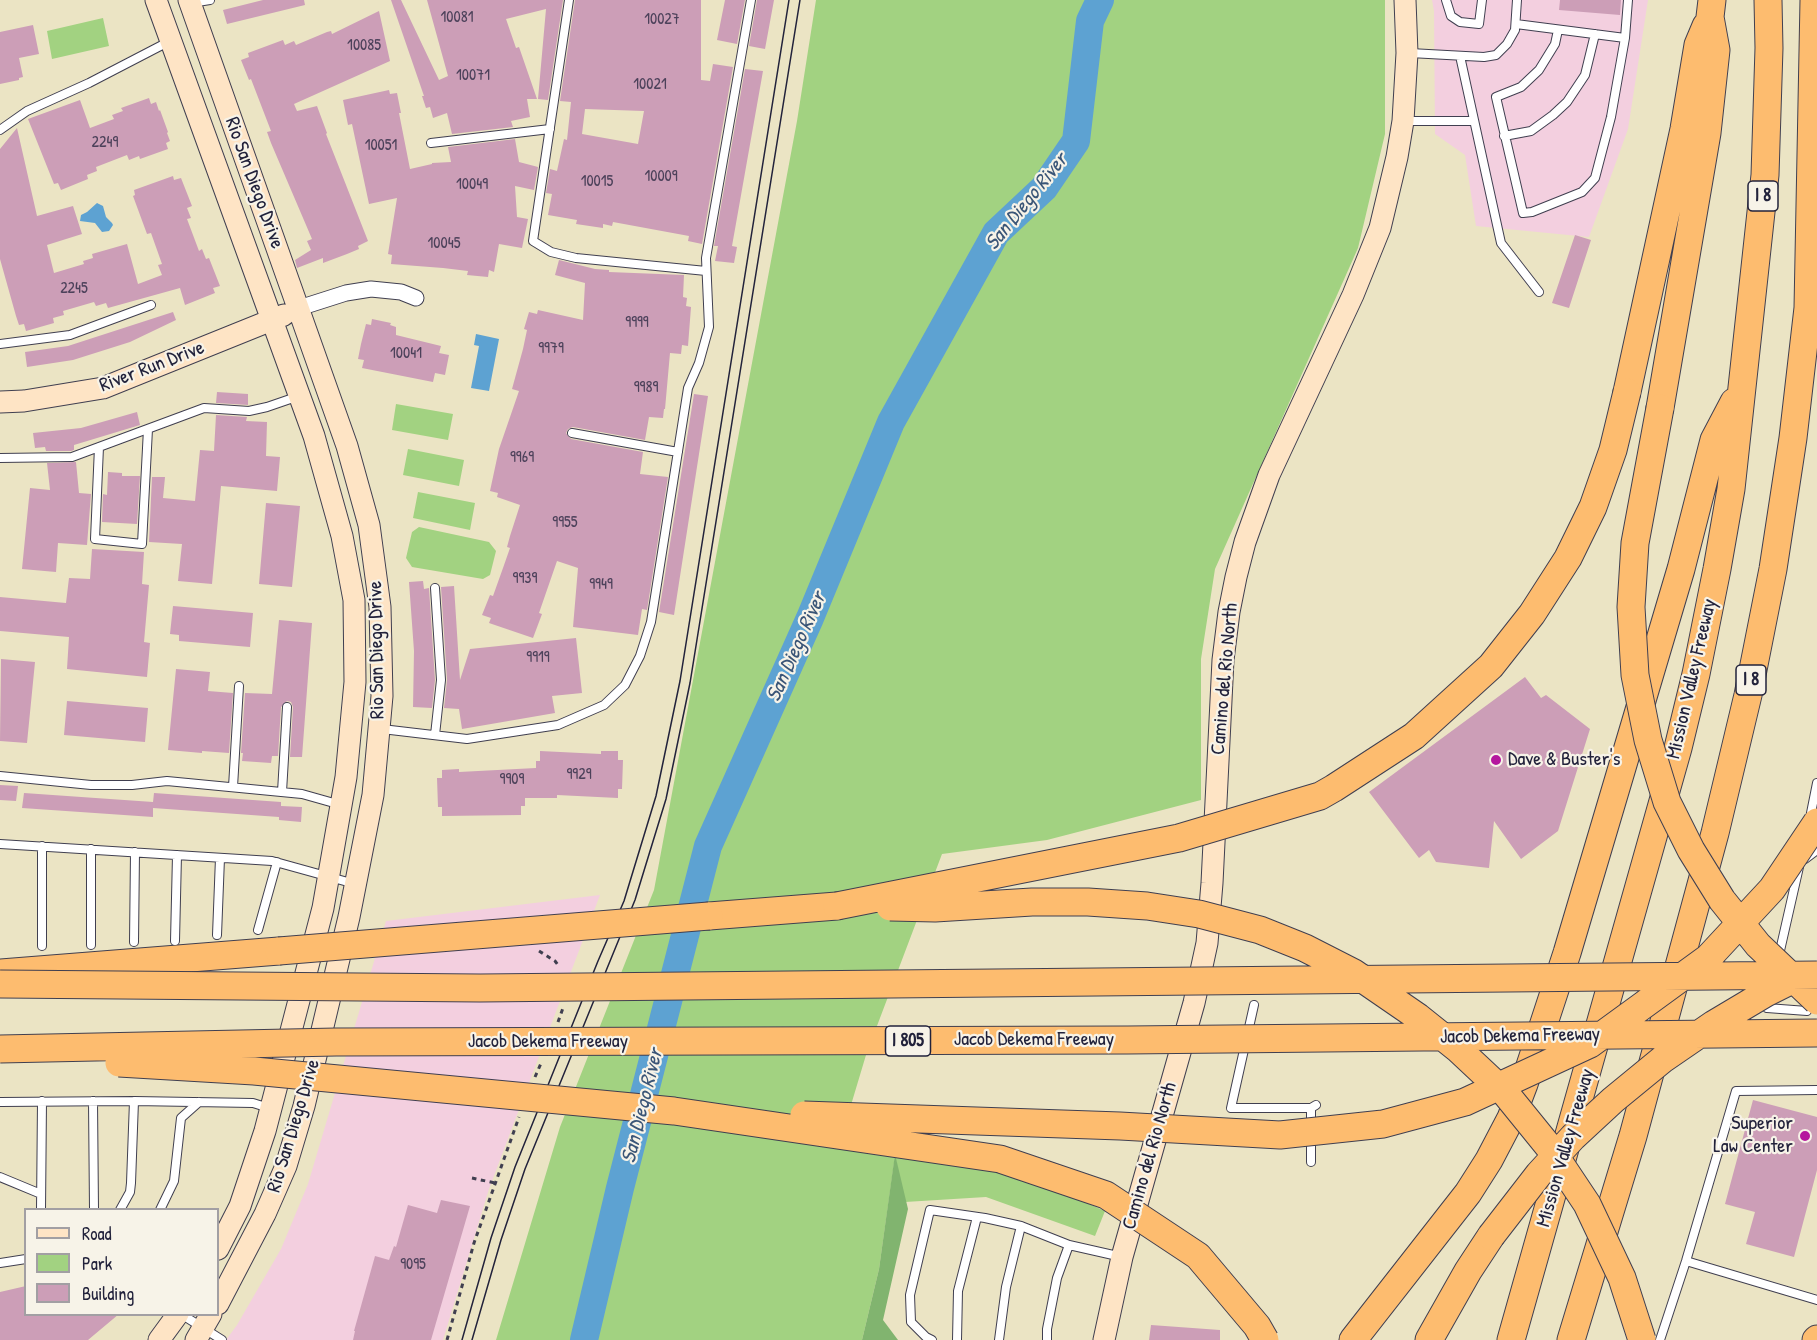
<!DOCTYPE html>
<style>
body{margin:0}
#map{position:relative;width:1817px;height:1340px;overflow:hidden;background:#ebe4c4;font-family:"Patrick Hand",sans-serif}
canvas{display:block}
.legend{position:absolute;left:24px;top:1208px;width:195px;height:108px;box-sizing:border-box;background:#f7f3e8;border:2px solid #a29fa3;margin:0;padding:8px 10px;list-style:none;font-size:18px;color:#22223b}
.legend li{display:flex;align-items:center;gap:12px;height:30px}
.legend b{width:30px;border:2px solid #a29fa3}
</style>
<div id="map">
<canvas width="1817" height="1340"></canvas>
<ul class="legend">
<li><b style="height:8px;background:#fee4c5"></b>Road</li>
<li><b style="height:16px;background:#a2d281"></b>Park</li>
<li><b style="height:16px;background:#cc9eb7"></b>Building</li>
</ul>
</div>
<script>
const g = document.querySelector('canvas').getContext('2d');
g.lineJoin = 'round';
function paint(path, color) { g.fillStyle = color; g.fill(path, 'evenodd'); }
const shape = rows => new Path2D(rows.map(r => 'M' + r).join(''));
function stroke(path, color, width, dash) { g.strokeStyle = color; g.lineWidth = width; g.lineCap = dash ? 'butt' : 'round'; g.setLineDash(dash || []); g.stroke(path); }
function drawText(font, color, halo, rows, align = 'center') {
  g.font = font + ' "Patrick Hand",sans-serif'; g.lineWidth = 4.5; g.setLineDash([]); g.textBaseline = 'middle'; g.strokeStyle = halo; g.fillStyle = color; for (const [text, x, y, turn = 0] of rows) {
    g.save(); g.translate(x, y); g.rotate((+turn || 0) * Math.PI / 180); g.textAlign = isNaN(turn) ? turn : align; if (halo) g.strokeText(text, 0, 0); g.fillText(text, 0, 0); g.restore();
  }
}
paint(shape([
 [1432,0,1648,0,1628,129,1589,237,1476,226,1465,155,1435,134,1434,11],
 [600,895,489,1189,443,1340,226,1340,237,1325,281,1249,308,1184,386,921]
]), '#f3cfdf');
paint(shape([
 [816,0,1385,0,1385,134,1358,248,1215,569,1201,659,1201,800,1047,840,942,854,866,1055,839,1145,1012,1170,1105,1211,1095,1236,986,1197,905,1202,895,1156,879,1269,862,1340,496,1340,560,1127,654,890,797,121],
 [103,18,109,46,52,59,47,31],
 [396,404,453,414,448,440,392,430],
 [408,449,464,460,459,486,403,475],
 [418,492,475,503,470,530,413,518],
 [419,527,489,542,496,551,490,575,483,579,412,567,406,558,412,532]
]), '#a2d281');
paint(shape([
 [895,1154,908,1209,883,1320,898,1340,862,1340,879,1269]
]), '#81b46f');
paint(shape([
 [97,203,103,206,106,217,112,223,113,225,109,231,102,232,95,223,80,221,81,215,87,212],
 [476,334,499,339,489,391,471,388,479,346,474,345]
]), '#5da2d2');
stroke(shape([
 [584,1340,620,1188,708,846,810,618,891,422,996,233,1044,188,1076,141,1090,21,1100,0]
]), '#5da2d2', 28);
paint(shape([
 [263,0,304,0,305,5,227,24,223,10],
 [391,0,401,0,439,80,448,76,427,0,563,0,548,100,538,99,546,9,506,19,516,48,519,47,537,99,527,99,530,117,511,121,513,127,452,134,447,113,433,118,430,107,426,108,422,96,424,96],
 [575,0,701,0,701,80,710,81,713,64,733,67,702,244,688,241,689,236,613,222,612,226,603,224,603,228,576,224,577,220,548,215,552,194,546,193,550,169,557,171,564,139,567,140,571,102,560,101],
 [585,109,644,111,638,144,582,134],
 [725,0,745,0,737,44,717,40],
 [757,0,774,0,765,49,749,46],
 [1560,0,1621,0,1620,15,1559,10],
 [379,11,390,61,294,104,297,111,317,106,327,133,326,134,368,241,358,246,359,249,347,254,323,263,323,258,297,268,295,260,311,250,307,241,312,239,271,143,267,132,271,131,251,79,249,80,241,60,249,57,248,53,283,40,285,45,294,41,296,45,327,32,331,31,332,34],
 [33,25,39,54,19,58,23,77,19,78,19,80,0,84,0,32],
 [745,69,763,71,732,246,737,247,734,263,715,261,718,246,714,246],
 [389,90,390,94,397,93,401,113,399,113,410,169,432,164,432,163,451,162,448,147,515,139,519,162,538,167,534,190,515,186,517,217,528,219,522,248,499,244,494,272,489,270,488,277,467,275,468,271,443,268,391,264,392,255,388,254,397,198,369,204,352,124,348,125,343,100],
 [149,98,151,104,156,102,159,111,160,110,168,132,167,133,170,141,166,143,168,149,140,159,139,156,129,160,127,155,96,167,97,171,87,175,88,179,61,190,58,183,54,184,28,119,80,100,90,128,114,119,112,115,123,111,121,108],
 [17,128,37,216,73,206,82,234,47,245,54,273,84,264,83,261,93,258,92,254,127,244,138,284,162,275,158,265,162,264,151,233,147,234,133,196,135,195,134,190,173,176,174,180,181,178,192,206,187,208,191,218,187,219,199,251,202,249,206,259,209,258,220,286,213,288,215,293,185,305,180,288,108,308,106,303,96,306,94,302,63,311,64,315,53,318,54,323,26,331,24,324,19,325,16,316,0,259,0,149],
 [1575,235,1591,240,1569,308,1552,303],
 [559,260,595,269,609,270,609,272,684,275,683,297,687,298,686,306,691,307,688,346,682,345,681,354,670,353,665,409,664,409,663,418,649,417,645,440,573,427,568,429,566,433,571,439,643,452,640,474,668,477,647,610,642,609,638,635,573,627,578,568,557,561,539,613,542,614,533,638,489,623,491,618,482,615,490,595,493,596,503,568,510,548,507,547,510,536,520,505,497,497,498,493,490,491,499,449,519,391,512,389,523,349,527,330,524,329,529,312,537,314,538,310,583,320,585,283,555,275],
 [173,312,176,320,130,342,73,360,27,367,25,352,68,346],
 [372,319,391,323,390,325,396,327,396,335,441,346,439,353,449,355,445,375,435,373,433,382,362,368,364,360,358,359,361,344,366,324,371,325],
 [217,392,248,394,248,405,216,403],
 [694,394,708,396,674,615,659,612],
 [137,412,140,425,74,445,74,450,71,451,46,451,45,447,35,448,33,433,81,428],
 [216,415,247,417,246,421,267,422,266,456,280,457,277,491,221,486,212,584,178,581,182,544,149,542,152,477,165,477,163,498,195,501,200,450,214,451],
 [76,462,79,493,91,494,87,545,58,543,56,572,22,569,30,488,50,490,47,463],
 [108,472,122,473,122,476,140,476,137,524,102,522,103,494,107,495],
 [266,503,300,506,292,587,259,584],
 [92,549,144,552,142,584,149,585,144,642,150,643,147,677,67,669,69,637,0,631,0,597,66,603,69,578,90,579],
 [423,581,424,589,429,588,435,680,432,708,413,707,414,651,409,582],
 [454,586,460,680,470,649,576,638,582,693,552,696,555,713,462,729,459,709,444,708,447,680,441,587],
 [173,606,253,613,250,647,179,641,179,635,170,634],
 [279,620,312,623,302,757,290,757,293,707,291,702,287,701,281,707,278,756,272,756,271,763,242,761,243,753,241,753,245,693,272,694],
 [1,659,35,662,27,743,0,741],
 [176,669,210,672,208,691,233,693,229,753,202,751,202,753,168,750],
 [1525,677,1541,698,1546,695,1590,729,1558,831,1521,859,1494,821,1489,868,1436,862,1429,850,1419,858,1369,792],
 [67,701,148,708,145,742,64,735],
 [540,751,601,754,601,751,618,751,618,760,623,760,622,789,618,789,618,798,557,795,557,798,525,798,525,806,521,806,521,815,442,816,442,807,438,807,437,778,442,778,442,770,459,769,459,772,536,768,536,761,540,761],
 [0,785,18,786,16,801,0,800],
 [24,793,153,802,154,793,281,802,281,806,302,807,301,822,279,820,279,817,153,808,153,817,22,808],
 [1753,1100,1817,1117,1817,1170,1794,1257,1746,1244,1755,1212,1725,1204],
 [441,1200,470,1206,431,1340,353,1340,355,1331,354,1331,375,1256,389,1260,394,1246,396,1247,408,1205,437,1213],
 [26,1286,26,1314,119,1314,88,1340,0,1340,0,1292],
 [1151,1325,1220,1330,1220,1340,1149,1340]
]), '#cc9eb7');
const lane = shape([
 [569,0,533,241,551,252,576,258,706,271],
 [1446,0,1451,16,1460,22,1479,24,1482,0],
 [191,3,210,0],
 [1516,24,1625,38,1611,117,1595,178,1582,192,1532,212,1523,213,1496,97,1521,87,1539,70,1555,44,1558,30],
 [1625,38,1628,0],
 [1410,53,1484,57,1496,55,1507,44,1515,30,1517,0],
 [1460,56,1501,243,1539,292],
 [1404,121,1474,121],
 [0,130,27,111,89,83,170,41],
 [1504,136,1531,131,1553,115,1567,102,1585,75,1595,34],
 [431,143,550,129],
 [0,344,70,335,151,305],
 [572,433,678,452],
 [99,447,95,539,142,544,148,429],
 [0,458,72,457,204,408,249,411,267,407,299,396],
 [435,588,441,680,435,735],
 [382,729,467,739,558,725,604,705,625,685,640,656,651,622,688,388,699,363,709,327,706,258,751,0],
 [0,776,91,785,132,785,167,781,302,794,341,805],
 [233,787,239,686],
 [282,792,287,707],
 [1810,818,1817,783],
 [0,844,272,861,355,884],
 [1805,859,1817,850],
 [258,930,277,862],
 [217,935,220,858],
 [175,941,177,855],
 [134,942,135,852],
 [91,945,91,849],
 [42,946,42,846],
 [1779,955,1799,867],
 [1769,999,1767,1008,1807,1011],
 [1254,1005,1231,1108,1311,1108,1316,1105],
 [93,1101,94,1210],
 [134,1101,253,1103,269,1108],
 [0,1102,134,1101,131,1183,130,1192,120,1210],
 [1311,1108,1311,1162],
 [0,1177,41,1194],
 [41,1210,42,1101],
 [160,1210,174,1181,181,1118,199,1102],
 [1686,1261,1817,1300],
 [0,1263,26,1259],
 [181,1314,222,1340],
 [932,1340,926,1337,911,1322,910,1295,930,1210,985,1218,1021,1226,1069,1245,1122,1257],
 [957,1340,958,1291,977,1217],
 [999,1340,1006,1287,1021,1226],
 [1047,1340,1047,1329,1057,1278,1069,1245],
 [1660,1340,1686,1261,1736,1091,1817,1090]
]);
const street = shape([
 [299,308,346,293,371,289,401,292,416,298]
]);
const secondary = shape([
 [156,0,314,436,342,536,354,600,355,682,346,777,323,908,265,1131,240,1206,218,1249],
 [189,0,347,446,369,525,380,607,382,696,373,795,349,917,304,1106,286,1166,265,1214,218,1304],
 [0,402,24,401,103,388,284,315],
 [159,1340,178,1314],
 [196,1340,211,1314],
 [1104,1340,1122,1257,1194,1003,1207,943,1212,883,1223,660,1229,612,1236,577,1245,542,1269,475,1353,295,1380,228,1397,157,1403,121,1407,53,1405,0]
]);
const highway = shape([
 [1627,392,1684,129,1698,45,1706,26],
 [1660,408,1707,133,1716,50,1710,17,1712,0],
 [709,916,837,906],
 [0,973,279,951],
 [1353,1340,1468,1193,1489,1160,1511,1118,1524,1084,1567,953,1681,569,1714,440,1734,402],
 [1429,1340,1468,1271,1491,1236],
 [1511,1340,1678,748,1696,674,1717,569,1731,489,1765,175,1769,48,1768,0],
 [1571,1340,1633,1136,1715,833,1748,695,1773,569,1793,438,1808,308,1814,0],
 [1816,1340,1817,1339]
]);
stroke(lane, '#403f50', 10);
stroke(street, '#403f50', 17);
stroke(secondary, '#403f50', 23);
stroke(highway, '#403f50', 29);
stroke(shape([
 [539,951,555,961,558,965],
 [558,1022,563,1008],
 [535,1077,542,1061],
 [472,1178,495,1183],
 [447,1340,474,1243,519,1117]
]), '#403f50', 3, [4.5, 4.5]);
stroke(lane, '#fff', 8);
stroke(street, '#fff', 15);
stroke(secondary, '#fee4c5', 21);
stroke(highway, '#fdbc6f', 27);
stroke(shape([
 [462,1340,491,1238,515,1167,598,961,624,901,656,796,680,681,789,0],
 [472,1340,501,1240,525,1169,635,900,666,799,690,683,800,0]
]), '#22223b', 1.5);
const highwayBridge = shape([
 [1660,408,1635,543,1631,607,1635,675,1648,740,1667,802,1691,850,1722,900,1758,945,1817,1001],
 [837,906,1179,838,1320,796,1334,788,1414,736,1491,666,1532,614,1568,558,1593,507,1613,450,1627,392],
 [890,907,935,908,1032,902,1088,902,1147,906,1199,914,1260,930,1305,948,1354,973,1418,1017,1458,1049,1506,1094,1549,1147,1587,1204,1622,1278,1642,1340],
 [279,951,709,916],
 [0,984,480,988,1817,975],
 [0,1049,336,1042,1128,1040,1817,1033],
 [119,1063,254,1071,674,1111,1000,1159,1106,1195,1198,1256,1257,1326,1265,1340],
 [804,1115,1120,1126,1280,1135,1383,1124,1465,1102,1590,1044,1708,958,1772,889,1817,822],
 [1491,1236,1539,1174,1573,1137,1613,1100,1663,1059,1714,1024,1766,993,1794,979]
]);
stroke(highwayBridge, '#403f50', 29, []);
stroke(highwayBridge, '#fdbc6f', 27);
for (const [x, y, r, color] of [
 [1496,760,6,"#b5179e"],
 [1805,1136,6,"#b5179e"]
]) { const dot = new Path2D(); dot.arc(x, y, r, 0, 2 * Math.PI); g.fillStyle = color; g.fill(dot); stroke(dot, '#f7f3e8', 2); }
drawText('16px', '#4c415a', null, [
 ["10081",457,18],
 ["10027",662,20],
 ["10085",364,46],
 ["10071",473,76],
 ["10021",650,85],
 ["2249",105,143],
 ["10051",381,146],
 ["10009",661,177],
 ["10015",597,182],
 ["10049",472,185],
 ["10045",444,244],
 ["2245",74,289],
 ["9999",637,323],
 ["9979",551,349],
 ["10041",406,354],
 ["9989",646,388],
 ["9969",522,458],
 ["9955",565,523],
 ["9939",525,579],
 ["9949",601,585],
 ["9919",538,658],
 ["9929",579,775],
 ["9909",512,780],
 ["9095",413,1265]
]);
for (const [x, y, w] of [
 [1763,196,30],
 [1751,680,30],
 [908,1041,45]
]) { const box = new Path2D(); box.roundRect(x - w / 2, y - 15, w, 30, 4.5); g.fillStyle = '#f7f3e8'; g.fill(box); stroke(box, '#22223b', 1.5); }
drawText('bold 18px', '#22223b', null, [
 ["I 8",1763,196],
 ["I 8",1751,680],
 ["I 805",908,1041]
]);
drawText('20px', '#22223b', '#f7f3e8', [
 ["Rio San Diego Drive",254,183,70],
 ["River Run Drive",152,367,-21],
 ["Rio San Diego Drive",377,650,-91],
 ["Camino del Rio North",1225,679,-85],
 ["Mission Valley Freeway",1692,679,-77],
 ["Jacob Dekema Freeway",1520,1036,-1],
 ["Jacob Dekema Freeway",1034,1040],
 ["Jacob Dekema Freeway",548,1042],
 ["Rio San Diego Drive",294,1126,-73],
 ["Mission Valley Freeway",1566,1148,-74],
 ["Camino del Rio North",1150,1156,-74]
]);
drawText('20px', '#22223b', '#f7f3e8', [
 ["Dave & Buster's",1508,760],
 ["Superior",1793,1124,"right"],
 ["Law Center",1793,1147,"right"]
], 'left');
drawText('italic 21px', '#3a5577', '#f7f3e8', [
 ["San Diego River",1027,202,-51],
 ["San Diego River",797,647,-66],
 ["San Diego River",643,1106,-76]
]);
</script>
